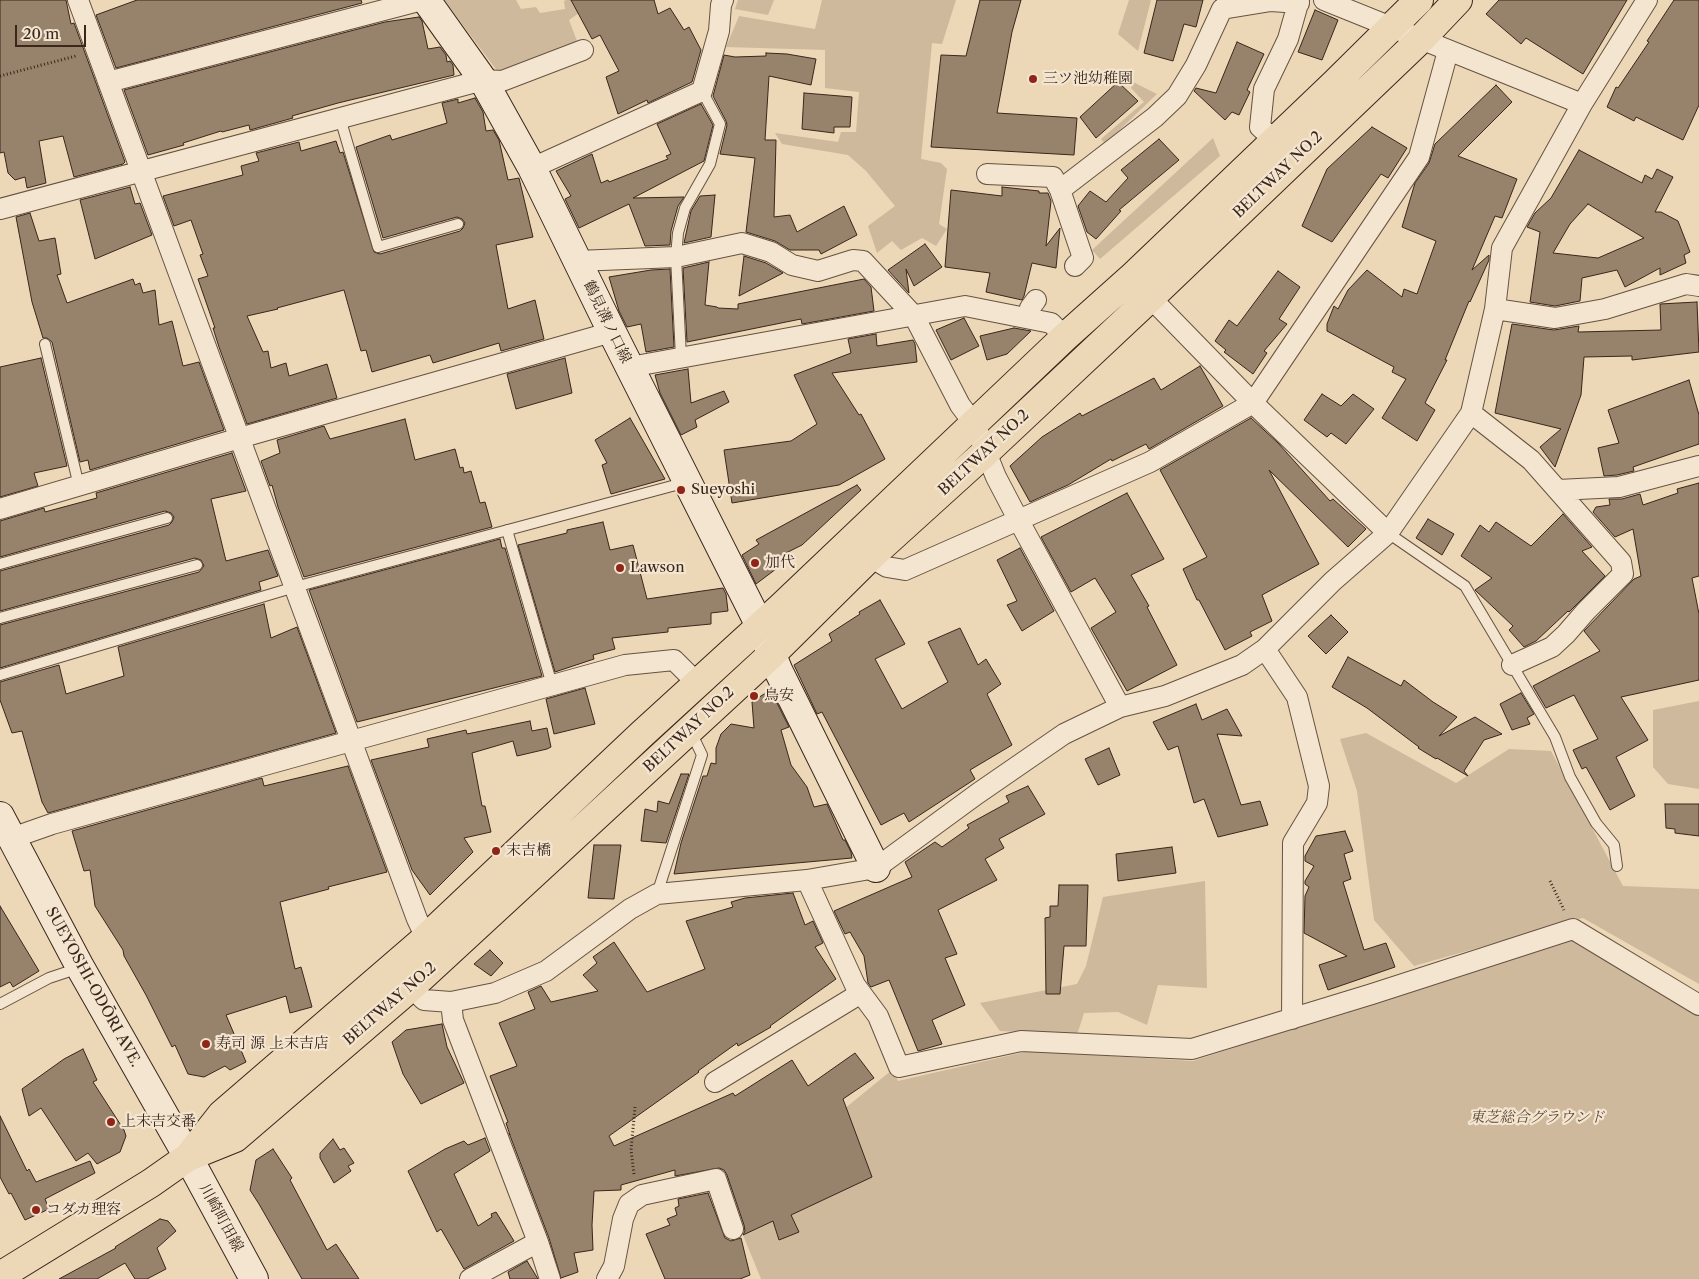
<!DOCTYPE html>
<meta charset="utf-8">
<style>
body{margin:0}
#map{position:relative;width:1699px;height:1279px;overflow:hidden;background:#ecd7b7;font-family:"Libre Caslon Text",serif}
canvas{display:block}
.scale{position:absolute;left:15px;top:25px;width:71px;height:22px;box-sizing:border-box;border:2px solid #3a261b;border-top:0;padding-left:6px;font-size:15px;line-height:18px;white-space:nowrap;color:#3a261b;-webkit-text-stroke:4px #f3e5d0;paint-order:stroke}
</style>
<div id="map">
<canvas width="1699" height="1279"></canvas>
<div class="scale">20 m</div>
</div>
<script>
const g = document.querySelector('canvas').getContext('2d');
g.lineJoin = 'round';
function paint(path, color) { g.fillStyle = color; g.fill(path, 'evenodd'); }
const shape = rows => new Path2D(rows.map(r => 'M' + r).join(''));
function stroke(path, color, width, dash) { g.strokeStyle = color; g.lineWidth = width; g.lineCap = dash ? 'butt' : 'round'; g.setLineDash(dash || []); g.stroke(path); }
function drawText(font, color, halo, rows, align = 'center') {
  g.font = font + ' "Libre Caslon Text","Noto Serif JP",serif'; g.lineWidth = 4.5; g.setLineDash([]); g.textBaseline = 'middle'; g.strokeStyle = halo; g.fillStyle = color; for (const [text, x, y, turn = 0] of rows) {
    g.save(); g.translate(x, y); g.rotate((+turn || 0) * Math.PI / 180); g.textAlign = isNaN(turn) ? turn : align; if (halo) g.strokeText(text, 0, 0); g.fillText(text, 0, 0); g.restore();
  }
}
paint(shape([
 [444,0,516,0,521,9,536,7,540,13,565,9,564,1,566,0,597,0,569,20,577,41,498,72],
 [738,0,774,0,768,15,735,9],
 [822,0,956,0,942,44,932,43,921,159,941,163,947,169,939,224,947,229,936,246,922,238,901,250,892,241,877,253,868,226,895,206,866,171,848,155,782,144,775,133,838,142,841,132,856,132,859,92,825,88,825,50,726,47,739,16,815,29],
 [1129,0,1151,0,1138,51,1118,34],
 [1133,82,1157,94,1105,144,1101,139,1144,102,1131,88],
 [1213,138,1220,156,1100,259,1092,250],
 [1699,701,1699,789,1668,784,1653,767,1653,710],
 [1366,733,1456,783,1509,749,1551,751,1623,886,1699,889,1699,984,1583,918,1414,966,1374,920,1357,791,1340,739],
 [1205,881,1207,988,1158,985,1147,1025,1118,1012,1084,1013,1077,1035,1000,1031,980,1003,1077,984,1086,966,1103,897],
 [1576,936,1699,1014,1699,1279,761,1279,719,1176,817,1131,892,1070,898,1081,1029,1051,1193,1061]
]), '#ceb99c');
const building = shape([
 [0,0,66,0,71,24,74,23,125,162,123,164,74,177,63,136,39,141,46,183,27,188,25,177,15,180,8,173,4,152,0,153,0,0],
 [137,0,361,0,362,3,116,68,96,15,137,0],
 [571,0,654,0,658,14,670,8,684,30,689,27,701,50,692,82,648,103,647,100,618,114,606,77,619,71,600,35,592,39,571,0],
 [980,0,1021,0,1012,32,997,113,1077,118,1074,155,931,147,941,55,966,56,980,0],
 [1157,0,1203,0,1196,27,1184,24,1173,61,1144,53,1157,0],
 [1499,0,1627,0,1583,74,1526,38,1521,44,1486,14,1499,0],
 [1674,0,1699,0,1699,105,1683,140,1636,117,1634,121,1607,107,1616,87,1618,88,1649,42,1647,41,1674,0],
 [1315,10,1338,20,1322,60,1298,52,1315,10],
 [419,17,422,21,428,49,440,47,446,55,447,62,450,61,453,65,454,75,338,103,292,116,293,118,250,130,249,125,222,132,221,131,183,143,184,145,148,155,124,90,385,22,419,17],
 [1237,42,1264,54,1247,90,1250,92,1239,115,1232,112,1225,120,1194,91,1196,88,1216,93,1237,42],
 [766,53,787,54,816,59,811,85,769,76,765,140,776,140,774,217,790,215,797,232,844,206,857,235,821,254,819,250,790,250,775,241,746,232,755,158,720,154,727,125,726,121,713,96,724,55,735,57,766,56,766,53],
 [1118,82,1138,101,1096,138,1080,117,1118,82],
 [1496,85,1512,102,1458,156,1517,179,1502,218,1495,216,1472,270,1489,255,1489,260,1470,302,1469,301,1445,360,1447,360,1425,403,1435,410,1417,441,1382,418,1406,379,1392,372,1394,367,1327,331,1327,324,1334,306,1338,309,1348,290,1367,270,1402,297,1404,289,1417,294,1436,241,1402,227,1415,183,1429,163,1435,144,1496,85],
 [804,93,852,97,850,127,834,127,834,133,802,129,804,93],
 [475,98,483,112,486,131,493,130,499,140,508,180,519,178,533,237,496,245,508,309,535,300,544,339,501,351,499,343,433,363,430,355,372,372,366,350,361,351,344,290,277,308,278,309,247,316,263,352,268,351,271,368,286,363,289,376,327,364,337,398,247,424,219,347,213,328,215,328,198,279,208,276,200,255,203,254,191,220,174,226,163,196,243,175,241,166,259,161,256,153,299,142,301,151,336,141,340,153,343,152,374,252,380,254,460,231,463,228,465,223,462,219,457,217,383,238,356,147,390,135,392,140,447,123,442,103,458,99,458,103,475,98],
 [701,104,713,125,704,161,633,198,684,197,678,206,671,231,670,245,645,246,629,204,579,228,565,199,571,196,556,171,592,154,601,183,608,180,609,182,668,159,666,156,671,154,657,124,701,104],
 [1372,127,1407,148,1388,178,1381,174,1332,242,1302,226,1327,169,1372,127],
 [1159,139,1179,160,1119,210,1121,211,1096,239,1087,232,1078,206,1090,191,1106,202,1128,178,1121,170,1159,139],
 [1579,150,1642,183,1645,175,1652,179,1657,169,1673,177,1655,212,1661,212,1678,221,1690,252,1684,255,1686,263,1660,275,1660,268,1625,287,1617,270,1582,278,1580,301,1555,306,1530,302,1540,232,1527,227,1535,213,1551,198,1579,150],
 [1588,204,1644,238,1598,258,1553,253,1570,224,1588,204],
 [130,187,135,204,140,203,152,235,95,259,80,200,130,187],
 [1002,187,1039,191,1039,193,1048,193,1051,201,1046,246,1060,228,1056,268,1032,263,1024,296,1022,300,986,292,990,273,945,267,951,190,1002,196,1002,187],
 [715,195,711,237,684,243,691,211,700,196,715,195],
 [30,213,39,241,55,238,61,274,57,275,67,303,133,279,135,285,140,283,143,293,155,290,159,325,172,321,183,366,199,362,224,430,90,470,88,460,80,462,52,342,47,338,43,338,32,302,16,217,30,213],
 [925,244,942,267,914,286,906,269,909,293,888,270,925,244],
 [744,256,766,263,783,273,739,296,744,256],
 [709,262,705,305,717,307,718,308,738,309,738,304,864,279,871,287,874,311,802,324,801,319,687,342,683,268,709,262],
 [670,269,674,347,646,352,641,324,627,327,619,311,609,277,651,270,670,269],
 [1278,271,1300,287,1279,319,1287,324,1264,351,1267,353,1253,374,1224,352,1226,350,1215,341,1229,320,1237,326,1278,271],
 [1697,302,1699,352,1632,360,1632,356,1584,357,1581,395,1555,467,1540,447,1561,429,1495,413,1512,324,1554,330,1579,326,1578,332,1661,330,1660,304,1697,302],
 [964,318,979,346,951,360,936,330,964,318],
 [1014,328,1031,331,1007,354,987,360,980,336,1014,328],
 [876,334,877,346,913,340,915,344,917,362,832,373,859,415,861,414,885,459,839,485,732,503,724,450,791,441,817,424,794,375,851,353,848,339,876,334],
 [41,358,67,466,34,473,38,486,0,497,0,367,41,358],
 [565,358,572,393,516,409,507,374,565,358],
 [1200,366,1223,406,1149,449,1146,444,1112,461,1111,459,1068,485,1030,502,1010,466,1042,437,1080,413,1082,416,1154,378,1161,390,1200,366],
 [688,369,691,403,724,391,729,402,695,420,697,427,681,435,660,393,655,375,688,369],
 [1689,380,1699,415,1699,444,1633,467,1634,471,1617,475,1604,476,1598,448,1619,443,1608,410,1689,380],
 [1322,394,1341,406,1353,394,1374,409,1346,444,1331,433,1327,437,1304,420,1322,394],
 [630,418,665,479,611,494,602,465,607,463,595,440,630,418],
 [1251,418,1278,443,1330,501,1333,499,1366,529,1348,547,1269,470,1319,564,1262,595,1272,621,1250,632,1252,636,1225,650,1199,600,1197,600,1183,569,1207,557,1160,470,1251,418],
 [405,419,415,460,455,449,460,468,463,467,464,473,471,471,480,503,485,502,492,527,304,577,278,507,272,485,270,486,261,461,280,453,277,440,324,426,330,439,405,419],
 [232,453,246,491,211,499,226,561,268,550,278,576,259,582,261,590,0,668,0,625,199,572,204,566,201,560,195,558,0,611,0,571,169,525,172,522,174,517,171,513,165,511,0,557,0,521,44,508,45,512,97,498,96,493,232,453],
 [1699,483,1699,576,1692,578,1699,614,1699,680,1621,697,1648,740,1616,757,1635,796,1610,810,1586,767,1582,769,1573,750,1598,739,1574,695,1546,708,1533,686,1600,651,1584,631,1634,579,1641,576,1633,529,1615,537,1593,512,1596,507,1610,505,1609,499,1622,499,1640,494,1643,505,1678,493,1677,489,1699,483],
 [857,485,861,490,802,545,784,554,788,560,756,584,742,555,759,544,756,540,857,485],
 [1127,493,1164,559,1131,575,1149,606,1147,607,1177,665,1127,691,1091,628,1116,612,1095,578,1071,592,1041,537,1127,493],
 [1563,514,1592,547,1582,551,1605,576,1569,612,1568,611,1536,641,1524,647,1509,630,1513,626,1475,590,1492,578,1461,556,1480,525,1489,532,1496,522,1531,546,1563,514],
 [1428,519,1454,534,1442,555,1416,538,1428,519],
 [603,522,610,550,633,545,647,599,723,588,726,594,728,611,711,613,711,624,668,628,668,632,612,638,615,649,593,655,594,659,555,672,518,545,567,533,567,530,603,522],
 [500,539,502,548,505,548,542,676,357,722,309,590,500,539],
 [1020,548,1054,611,1022,631,1007,605,1017,601,997,560,1020,548],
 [880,600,905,644,875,659,902,709,948,682,928,642,960,628,978,665,986,659,1001,684,987,694,1012,745,970,770,975,779,909,822,904,813,881,825,822,712,817,714,794,665,832,641,829,634,860,614,859,612,880,600],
 [264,604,271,638,297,627,336,733,48,813,42,802,22,731,12,733,0,700,0,682,59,665,66,694,124,676,118,647,264,604],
 [1331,615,1348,632,1326,654,1308,636,1331,615],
 [1348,657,1401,686,1404,680,1433,702,1457,717,1439,736,1475,717,1502,734,1484,740,1464,771,1468,776,1437,758,1436,759,1418,748,1419,747,1367,708,1332,687,1348,657],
 [585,688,595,724,554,734,546,699,585,688],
 [772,693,789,727,781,730,791,765,807,787,814,807,827,804,843,840,845,840,851,852,852,858,674,874,681,843,703,776,707,776,711,763,716,764,716,748,721,734,731,724,754,728,752,702,764,694,772,693],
 [1521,693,1534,714,1527,718,1530,724,1512,730,1500,704,1521,693],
 [1196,704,1202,720,1227,709,1242,736,1217,734,1241,805,1260,801,1268,825,1218,837,1204,799,1194,803,1178,746,1168,750,1153,722,1196,704],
 [530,721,532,731,547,728,551,747,547,749,517,756,513,741,472,753,482,806,485,806,491,832,464,838,473,852,430,895,412,870,371,760,429,747,427,739,466,730,467,734,530,721],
 [1109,748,1120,775,1098,785,1085,759,1109,748],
 [348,766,387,872,328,887,329,889,280,902,295,969,301,967,312,1007,290,1013,286,996,226,1015,246,1062,230,1070,225,1066,204,1077,188,1074,175,1045,172,1047,146,995,124,956,123,950,95,906,90,870,84,871,72,831,262,778,264,786,348,766],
 [681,774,689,774,666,843,641,841,645,809,657,812,658,801,669,804,681,774],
 [1028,786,1045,814,999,839,1004,848,985,859,997,880,938,910,957,954,945,958,965,1005,932,1020,942,1044,918,1051,889,980,871,987,868,983,864,956,850,932,845,934,834,911,912,877,905,862,935,842,942,847,969,828,967,825,1009,802,1006,796,1028,786],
 [1665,804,1699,804,1699,836,1675,833,1675,829,1666,828,1665,804],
 [1345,831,1353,851,1344,854,1351,879,1343,882,1364,950,1386,943,1395,967,1328,990,1319,965,1347,956,1304,933,1305,896,1309,887,1305,884,1305,881,1314,866,1305,861,1305,856,1316,836,1345,831],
 [594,845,621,845,614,899,588,898,594,845],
 [1172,847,1176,873,1118,881,1116,854,1172,847],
 [1059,885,1088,885,1086,946,1064,946,1060,994,1046,994,1045,918,1050,917,1050,906,1058,906,1059,885],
 [793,893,805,925,813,921,823,943,815,947,836,979,770,1026,771,1027,738,1046,737,1043,698,1071,699,1072,609,1136,614,1146,733,1093,735,1096,792,1060,808,1086,855,1053,874,1078,843,1099,872,1177,791,1215,799,1232,779,1240,773,1221,743,1235,745,1231,744,1225,727,1175,724,1170,719,1168,675,1176,675,1170,621,1185,621,1190,594,1191,592,1225,593,1250,574,1253,578,1272,561,1278,549,1238,509,1133,510,1135,506,1123,508,1122,490,1076,517,1066,499,1023,535,1009,528,992,541,986,551,1002,598,991,583,975,597,963,593,957,614,942,647,992,705,969,686,921,733,907,731,902,745,898,793,893],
 [0,906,39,971,13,987,10,982,0,987,0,906],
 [490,950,503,963,491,976,474,964,490,950],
 [442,1024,447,1047,464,1083,421,1104,403,1074,392,1042,406,1030,442,1024],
 [83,1049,97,1080,93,1082,124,1130,126,1136,120,1152,97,1164,88,1153,76,1161,41,1108,29,1116,22,1089,64,1059,83,1049],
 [0,1116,27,1171,29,1169,36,1182,90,1161,95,1173,45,1199,49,1209,25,1220,11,1193,9,1194,0,1177,0,1116],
 [485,1138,490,1151,454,1174,478,1226,492,1217,491,1214,496,1212,514,1241,464,1269,441,1229,437,1232,408,1171,445,1149,464,1141,468,1145,485,1138],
 [333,1139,340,1150,344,1148,354,1163,348,1166,351,1171,334,1183,320,1158,320,1153,333,1139],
 [273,1149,292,1178,290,1180,327,1250,336,1244,359,1279,302,1279,259,1204,250,1190,256,1160,273,1149],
 [708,1193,725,1238,731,1241,741,1238,750,1275,740,1279,665,1279,646,1234,670,1225,667,1219,677,1215,675,1208,679,1206,678,1199,708,1193],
 [160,1219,168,1221,176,1231,157,1248,166,1269,147,1279,135,1279,125,1263,97,1279,59,1279,116,1248,115,1247,160,1219],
 [527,1261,538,1279,510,1279,508,1272,527,1261]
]);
paint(building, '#97826c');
stroke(building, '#3a261b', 1);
const lane = shape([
 [340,118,378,247,458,224],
 [45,344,79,486],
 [681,357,676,257,678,233,685,208,710,164,720,124,702,91],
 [507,530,552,685],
 [1388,533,1465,586,1555,737,1570,777,1596,823,1614,845,1617,866],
 [0,564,167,518],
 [0,618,197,565],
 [0,675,295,587,687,482],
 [657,894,702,755,690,730],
 [0,1004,49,978,79,968]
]);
const street = shape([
 [78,0,417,919,426,938],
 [1324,0,1582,104],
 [108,82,422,0],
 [1275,141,1260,127,1264,89,1288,39,1299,0],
 [532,168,702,91,719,31,721,5,723,0],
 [987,174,1053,177,1060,190,1083,258,1075,266],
 [1060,190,1155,117,1177,96,1196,65,1222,9,1271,1,1299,3],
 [0,209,483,80,502,81,583,50],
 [577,261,676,257,742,243,771,252,792,265,818,271,853,260,863,261,914,316,960,405,975,425,996,477,1019,521,1120,707],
 [1141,288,1253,403,1388,533],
 [1495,309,1555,318,1605,309,1686,284,1699,286],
 [1028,318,1030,308,1036,300],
 [630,367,965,306,1051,323,1065,337],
 [1471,413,1531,460,1621,562,1623,574,1586,611,1566,634,1552,647,1512,665],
 [1558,490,1619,487,1699,466],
 [0,509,250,435,612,332],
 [870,557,887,567,905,570,1150,462,1253,403,1419,157,1448,51],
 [1265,649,1297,697,1319,786,1317,803,1293,843,1292,1019],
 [12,838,52,824,625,665,674,660,697,683],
 [807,880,855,985,878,1016,899,1067,1021,1041,1192,1049,1372,994,1573,929,1699,1005],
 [411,987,424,1000,451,1002,495,993,546,971,630,909,657,894,807,880,876,868,977,794,1064,734,1120,707,1165,696,1242,665,1265,649,1333,581,1388,533,1471,413,1495,309,1502,248,1582,104,1647,0],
 [451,1002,453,1020,538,1242,550,1279],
 [715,1082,861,993],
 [470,1279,538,1242],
 [607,1279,614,1266,623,1219,629,1204,642,1195,716,1179,733,1229]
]);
const secondary = shape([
 [426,0,483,80,532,168,612,332,760,626,779,672,876,868],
 [0,816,80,967,188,1157,254,1279]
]);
const primary = shape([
 [189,1156,222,1114,426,938,642,734,781,607,1065,337,1131,278,1335,83,1419,0],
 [0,1276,151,1183,188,1157,235,1138,411,987,771,655,870,557,987,451,1151,297,1421,39,1458,0]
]);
stroke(lane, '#665242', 12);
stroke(street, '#665242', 22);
stroke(secondary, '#3a261b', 30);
stroke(primary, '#3a261b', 30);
stroke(shape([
 [0,76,76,56],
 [1550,881,1564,910],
 [634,1174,631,1150,635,1107]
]), '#3a261b', 3, [1, 2.5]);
stroke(lane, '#f3e5d0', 10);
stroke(street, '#f3e5d0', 20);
stroke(secondary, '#f3e5d0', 28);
stroke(primary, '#ecd7b7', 28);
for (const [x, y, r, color] of [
 [1033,79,5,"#8f2418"],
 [681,490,5,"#8f2418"],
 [755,563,5,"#8f2418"],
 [620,568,5,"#8f2418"],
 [754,696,5,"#8f2418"],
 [496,851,5,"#8f2418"],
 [206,1044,5,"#8f2418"],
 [111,1122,5,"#8f2418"],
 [36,1210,5,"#8f2418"]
]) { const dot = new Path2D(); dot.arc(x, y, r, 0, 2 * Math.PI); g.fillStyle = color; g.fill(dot); stroke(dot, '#f3e5d0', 2); }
drawText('15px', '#3a261b', '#f3e5d0', [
 ["三ツ池幼稚園",1043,79],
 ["Sueyoshi",691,490],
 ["加代",765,563],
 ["Lawson",630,568],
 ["鳥安",764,696],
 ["末吉橋",506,851],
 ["寿司 源 上末吉店",216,1044],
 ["上末吉交番",121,1122],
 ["コダカ理容",46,1210]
], 'left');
drawText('15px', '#3a261b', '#f3e5d0', [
 ["BELTWAY NO.2",1278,175,-44],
 ["鶴見溝ノ口線",607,322,64],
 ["BELTWAY NO.2",984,453,-43],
 ["BELTWAY NO.2",689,730,-43],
 ["SUEYOSHI-ODŌRI AVE.",93,987,61],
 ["BELTWAY NO.2",390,1004,-41],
 ["川崎町田線",221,1218,61]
]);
drawText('italic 15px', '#5f4b3b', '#f3e5d0', [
 ["東芝総合グラウンド",1537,1118]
]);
</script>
